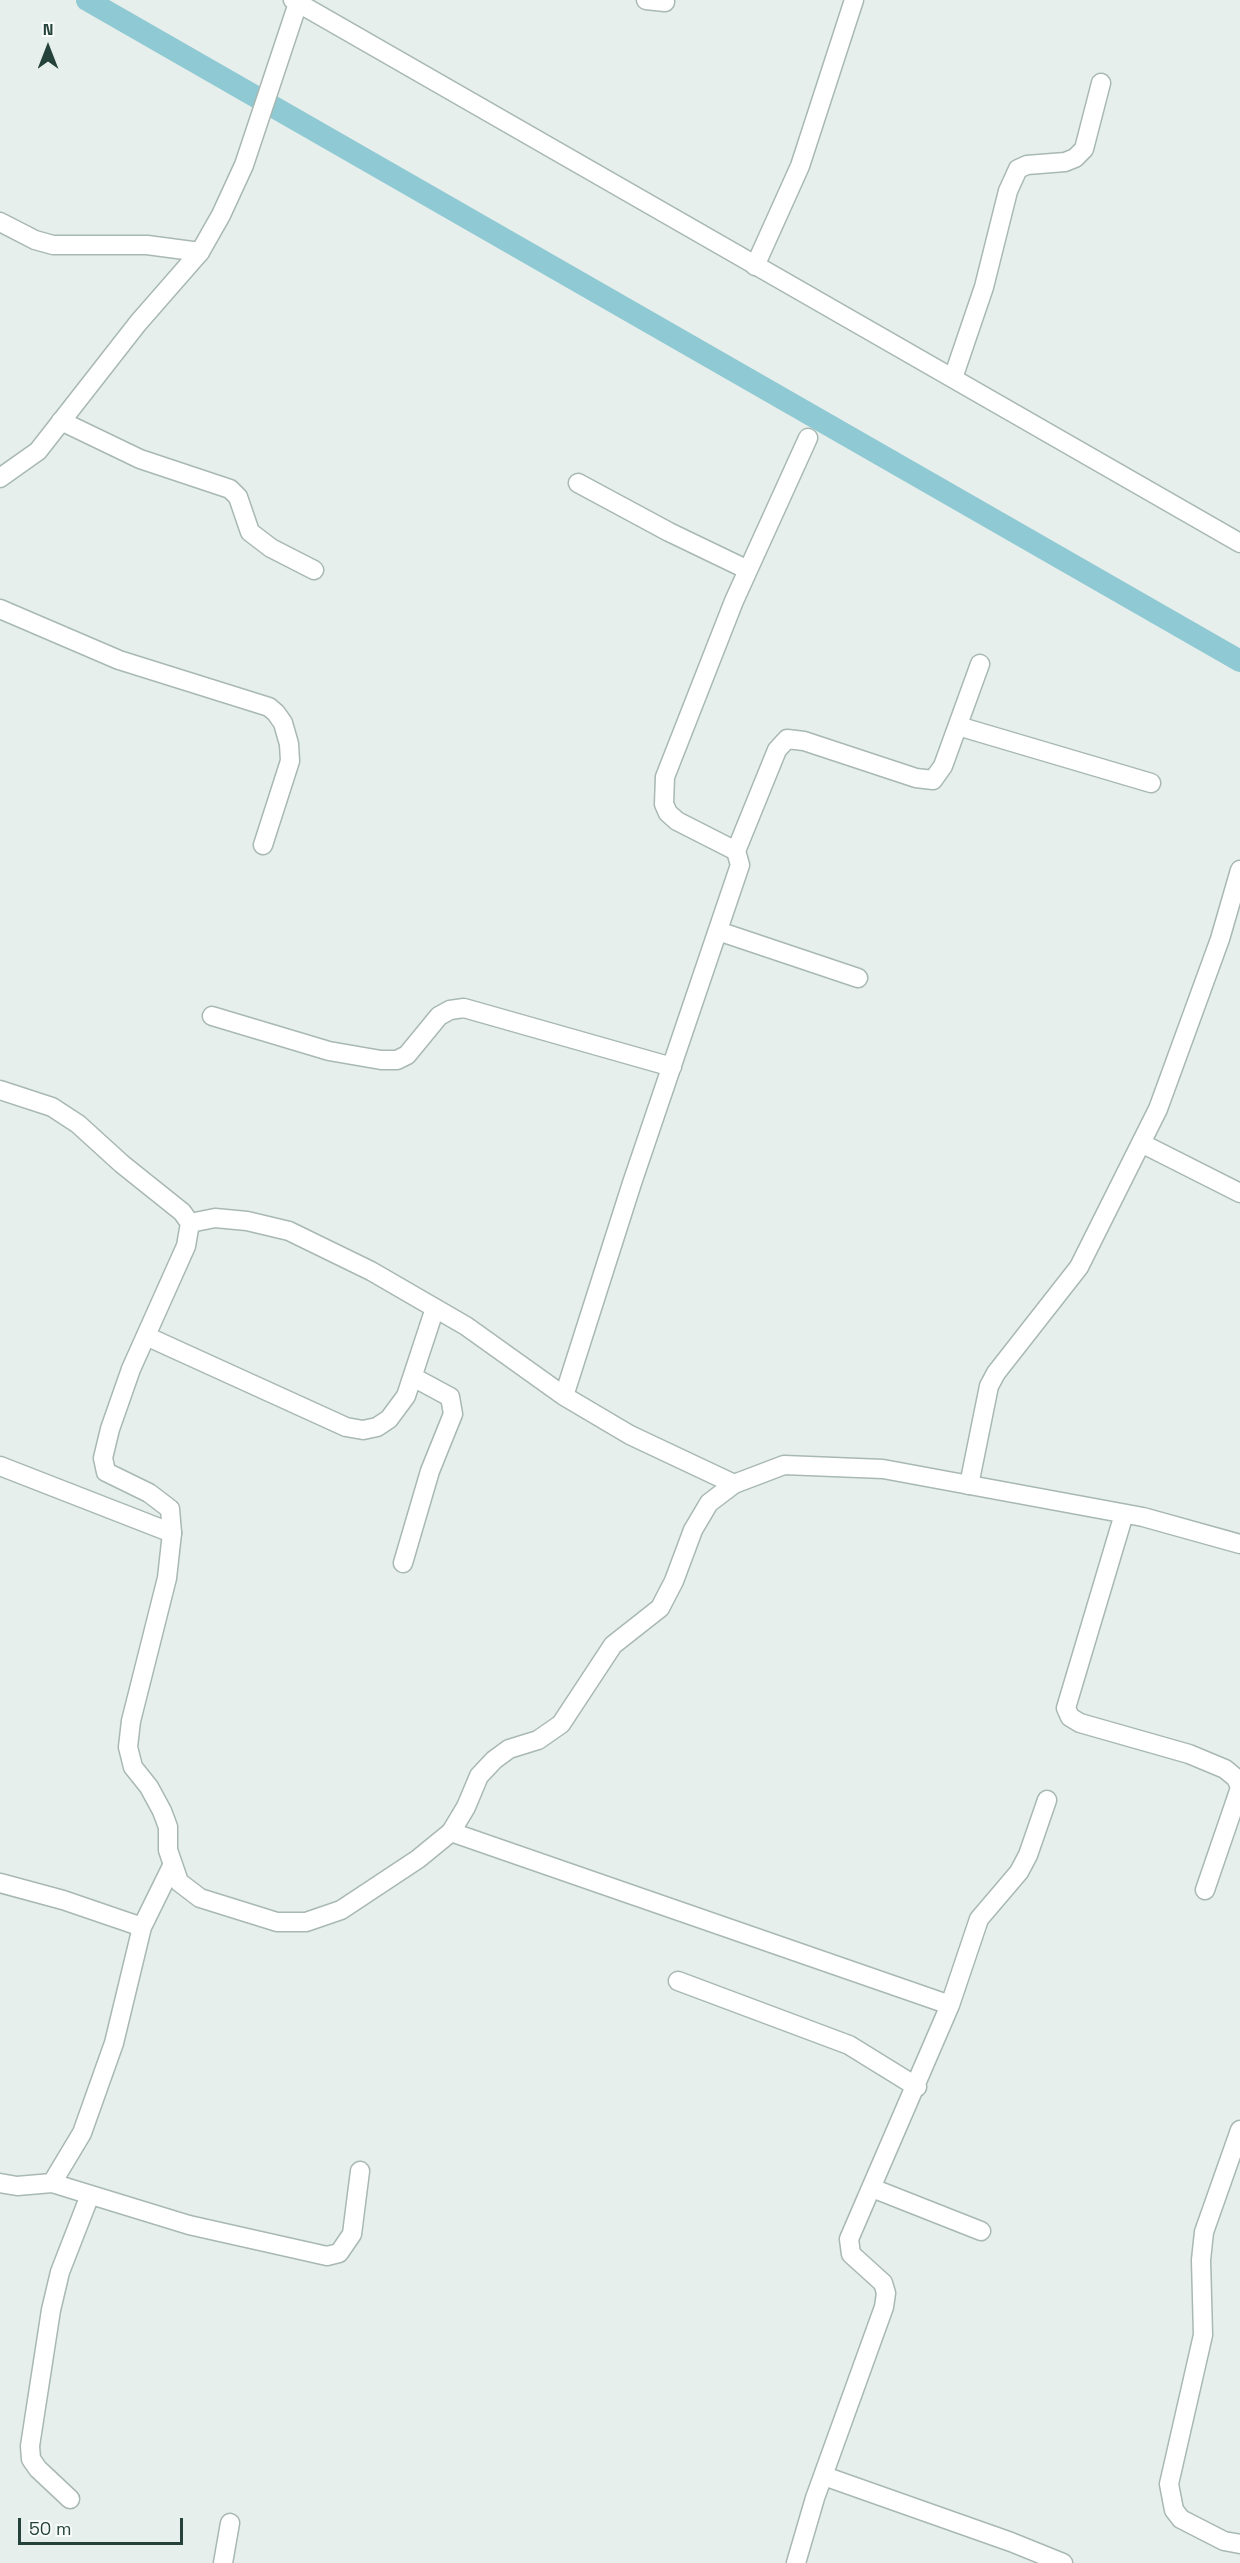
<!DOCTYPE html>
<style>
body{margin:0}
#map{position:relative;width:1240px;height:2563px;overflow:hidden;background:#e6efeb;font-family:"Space Grotesk",sans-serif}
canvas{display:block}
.north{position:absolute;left:18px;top:18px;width:60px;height:60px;-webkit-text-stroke:4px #f7fbf9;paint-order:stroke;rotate:0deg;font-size:16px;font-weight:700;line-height:24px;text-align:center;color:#24423a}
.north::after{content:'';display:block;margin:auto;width:21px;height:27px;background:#24423a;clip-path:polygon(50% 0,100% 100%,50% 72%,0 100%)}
.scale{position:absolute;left:18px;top:2518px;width:165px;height:27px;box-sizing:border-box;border:3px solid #24423a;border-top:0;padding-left:8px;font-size:18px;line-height:21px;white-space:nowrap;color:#24423a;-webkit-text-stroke:4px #f7fbf9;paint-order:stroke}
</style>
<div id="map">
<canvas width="1240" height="2563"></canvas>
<div class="north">N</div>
<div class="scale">50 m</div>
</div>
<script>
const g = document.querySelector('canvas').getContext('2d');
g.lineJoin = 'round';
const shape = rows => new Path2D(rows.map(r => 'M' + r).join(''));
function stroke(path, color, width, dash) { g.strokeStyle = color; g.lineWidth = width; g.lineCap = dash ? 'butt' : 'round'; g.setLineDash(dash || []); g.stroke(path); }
stroke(shape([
 [87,0,1240,661]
]), '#8ec9d4', 22);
const minor = shape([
 [646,0,665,2],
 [0,222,35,240,53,245,147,245,200,252],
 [755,266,800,166,854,0],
 [953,378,984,287,1008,191,1018,169,1027,165,1065,162,1075,158,1084,149,1101,83],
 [61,421,140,459,230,489,238,497,250,532,271,548,314,570],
 [578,483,669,532,748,570],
 [0,609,119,660,269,707,276,713,283,723,289,744,290,761,263,845],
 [958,726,1151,783],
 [736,851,777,750,787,739,804,741,916,778,933,780,943,766,980,664],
 [718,931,858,978],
 [212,1016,329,1051,381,1060,397,1060,407,1055,439,1016,450,1010,464,1008,672,1067],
 [1141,1143,1240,1193],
 [190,1223,215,1218,247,1221,289,1231,371,1271,466,1326,564,1396,630,1435,734,1484],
 [146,1336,346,1427,363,1430,377,1427,389,1419,406,1396,435,1308],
 [564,1396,632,1183,740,865,736,851,677,821,668,813,664,804,665,777,734,601,808,438],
 [0,1466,172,1533],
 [969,1485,989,1386,996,1373,1079,1267,1158,1109,1220,939,1240,870],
 [1124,1514,1066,1708,1070,1717,1080,1723,1189,1754,1225,1769,1236,1778,1240,1787],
 [403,1563,430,1471,453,1414,450,1397,413,1377],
 [451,1832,950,2005,849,2239,851,2254,883,2283,886,2293,884,2307,815,2498,796,2563],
 [0,1883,63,1900,142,1927],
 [1205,1890,1240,1788],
 [678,1981,849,2045,917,2087],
 [950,2005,979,1919,1019,1872,1028,1855,1047,1800],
 [1240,2130,1204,2232,1201,2260,1203,2335,1169,2484,1174,2510,1181,2519,1224,2541,1240,2544],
 [0,2183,17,2186,52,2183,82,2133,114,2043,142,1927,172,1866],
 [52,2183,189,2225,327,2256,339,2253,352,2234,360,2171],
 [872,2188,981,2231],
 [824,2476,1011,2542,1063,2563],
 [70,2499,38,2469,31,2459,30,2446,51,2310,60,2272,90,2195],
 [223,2563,230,2523]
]);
const tertiary = shape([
 [293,0,1240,543],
 [0,478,38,451,138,323,200,252,221,215,244,165,298,3],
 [0,1090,52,1107,78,1124,122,1164,182,1212,190,1223,186,1246,131,1369,110,1429,103,1458,106,1472,149,1493,170,1509,172,1533,167,1578,131,1721,128,1747,133,1767,149,1787,162,1811,168,1827,168,1850,179,1882,200,1898,277,1922,306,1922,341,1910,418,1859,451,1832,466,1807,479,1776,494,1760,509,1749,538,1740,561,1724,613,1645,660,1608,674,1581,693,1530,709,1503,734,1484,784,1465,883,1469,1143,1517,1240,1544]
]);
stroke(minor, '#a8b8b2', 21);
stroke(tertiary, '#a8b8b2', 21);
stroke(minor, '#fff', 18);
stroke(tertiary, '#fff', 18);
</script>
